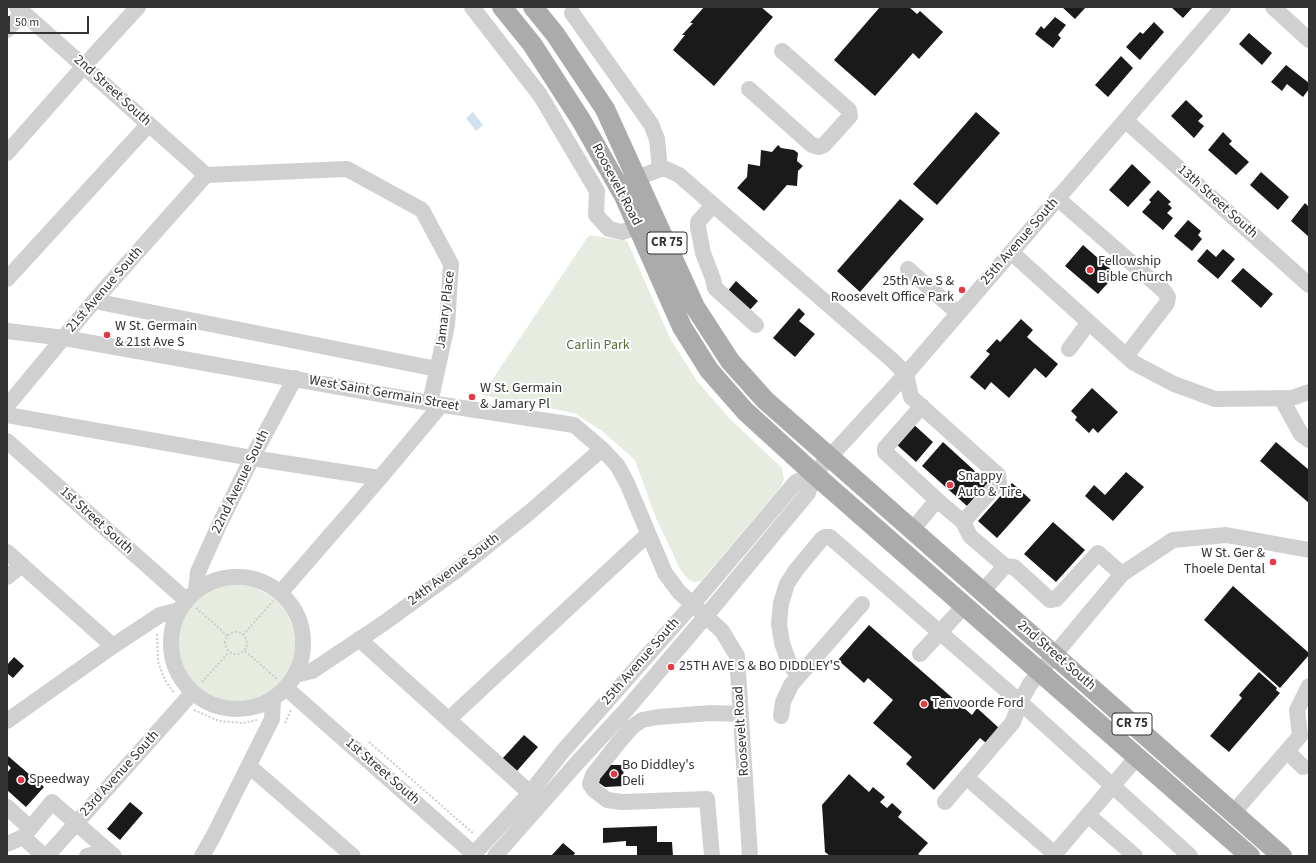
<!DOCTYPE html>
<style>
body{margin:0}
#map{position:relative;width:1316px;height:863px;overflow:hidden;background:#fff;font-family:"Source Sans 3",sans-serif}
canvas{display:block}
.frame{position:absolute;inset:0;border:8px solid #333;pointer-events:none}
.scale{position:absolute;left:8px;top:16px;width:81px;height:18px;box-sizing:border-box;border:2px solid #333;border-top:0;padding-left:5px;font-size:12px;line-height:14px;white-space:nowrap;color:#333;-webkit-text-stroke:3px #fff;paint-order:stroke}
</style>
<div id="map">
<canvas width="1316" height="863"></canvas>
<div class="frame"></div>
<div class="scale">50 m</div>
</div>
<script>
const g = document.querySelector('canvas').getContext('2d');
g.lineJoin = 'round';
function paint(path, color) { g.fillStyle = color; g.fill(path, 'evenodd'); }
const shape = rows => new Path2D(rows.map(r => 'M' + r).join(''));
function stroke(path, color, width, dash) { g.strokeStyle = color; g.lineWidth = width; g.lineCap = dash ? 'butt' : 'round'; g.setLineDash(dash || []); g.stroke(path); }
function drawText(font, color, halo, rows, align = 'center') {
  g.font = font + ' "Source Sans 3",sans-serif'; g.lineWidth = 4; g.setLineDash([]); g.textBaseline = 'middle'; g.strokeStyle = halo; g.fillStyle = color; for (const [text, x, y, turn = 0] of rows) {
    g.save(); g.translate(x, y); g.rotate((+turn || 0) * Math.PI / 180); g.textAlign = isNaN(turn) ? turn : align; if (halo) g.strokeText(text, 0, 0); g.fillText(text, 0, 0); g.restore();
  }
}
paint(shape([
 [589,235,627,241,670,338,697,381,729,418,782,468,784,479,780,488,701,581,695,582,689,580,681,571,656,518,635,460,601,430,574,413,482,395],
 '177 644a59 59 0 1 1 118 0a59 59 0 1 1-118 0Z'
]), '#e6ecdf');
paint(shape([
 [473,112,483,125,476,131,466,118]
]), '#cfe2ee');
paint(shape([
 [704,7,761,7,773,17,714,86,673,50,685,35,682,35,693,23,690,23],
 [880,7,909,7,917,14,920,11,943,32,919,59,913,53,875,96,834,60],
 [1062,7,1086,7,1075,19],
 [1171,7,1193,7,1183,18],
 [1055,17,1066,25,1058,35,1061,38,1053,48,1035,34,1041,26,1044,29],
 [1154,22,1164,32,1140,60,1126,47,1140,32,1143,34],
 [1249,33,1272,53,1262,65,1239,44],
 [1121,56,1133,68,1108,97,1095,85],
 [1286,65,1309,83,1309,89,1303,97,1287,84,1282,91,1271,82],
 [1186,100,1203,116,1198,121,1204,126,1194,138,1171,116],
 [976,112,1000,133,937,205,913,184],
 [1223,132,1232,141,1229,144,1249,162,1236,175,1208,150],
 [778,145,781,148,794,150,798,153,797,161,803,166,798,171,797,186,787,185,764,211,737,188,747,177,748,164,760,166,761,150,772,152],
 [1132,164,1151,182,1128,207,1109,190],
 [1261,172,1289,197,1278,210,1250,185],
 [1158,190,1171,202,1168,204,1172,208,1167,213,1173,218,1163,230,1142,212,1151,202,1149,200],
 [900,199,924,219,860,292,837,271],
 [1305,203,1309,207,1309,237,1291,221],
 [1188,220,1201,231,1198,235,1202,239,1192,251,1174,236],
 [1083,245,1116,274,1098,294,1065,266],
 [1207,249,1216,257,1223,249,1235,259,1218,279,1197,261],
 [1243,268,1273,294,1261,308,1231,281],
 [736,281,758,301,748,312,726,293],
 [799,308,805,314,799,321,815,334,795,357,773,338],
 [1021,319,1033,330,1027,337,1058,364,1046,378,1035,368,1009,398,991,382,985,390,970,377,990,354,986,351,997,339,1000,342],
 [1092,388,1118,412,1098,433,1093,428,1089,433,1075,420,1077,417,1071,411],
 [912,423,933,442,916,462,895,443],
 [943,442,988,483,967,506,922,466],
 [1276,442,1309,470,1309,503,1260,461],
 [1126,472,1144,487,1113,521,1085,496,1094,485,1105,495],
 [1012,483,1031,500,997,538,978,521],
 [1053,522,1085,550,1056,582,1024,554],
 [1233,586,1309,653,1309,655,1280,688,1204,620],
 [869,625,972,715,977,708,999,728,986,743,980,738,934,790,906,764,912,757,873,723,893,700,868,678,864,683,838,660],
 [14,657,24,666,13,678,7,673,7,665],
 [1259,672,1277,688,1276,690,1280,693,1229,752,1210,736,1242,698,1239,695],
 [524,735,538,747,516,772,502,759],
 [8,756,44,787,26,807,7,790,7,773,11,768,7,764],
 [609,765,623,765,624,786,605,787,599,783,600,778,608,769],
 [849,774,869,792,873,787,885,797,880,802,887,808,892,803,902,812,898,817,928,843,918,854,921,856,830,856,825,852,822,805],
 [130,802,143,813,120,840,107,829],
 [657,826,657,842,672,842,673,856,637,856,637,846,626,846,626,841,603,843,603,828],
 [563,843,575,853,573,856,551,856]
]), '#1a1a1a');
stroke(shape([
 [196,608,228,636],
 '225 643a11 11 0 1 1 22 0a11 11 0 1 1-22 0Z',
 [157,634,158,662,165,680,174,693],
 [243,635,273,601],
 [245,651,277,679],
 [202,682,229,652],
 [194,710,219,721,243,723,257,720],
 [285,723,291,710],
 [369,742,474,834]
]), '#cdcdcd', 2, [2, 2]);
stroke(shape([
 [17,7,206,175],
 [472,7,540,95,597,191,596,215,609,229,622,232,638,227],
 [1273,7,1309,40],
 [572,13,651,124,657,139,660,169],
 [7,30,23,12],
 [749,89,812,145,819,147,824,145,850,116,849,110,782,51],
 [1125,120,1309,285],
 [7,153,84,66,138,7],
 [206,175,347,169,422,210,451,264,447,325,430,403],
 [625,183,660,169,666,169,679,175,892,360,906,374,911,397,998,475,999,482,963,522],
 [1057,198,1164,291,1168,297,1167,303,1126,356],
 [713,205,698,222,698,227,703,253,713,279,715,288,756,325],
 [1011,252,1134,363,1174,384,1215,399,1292,398,1309,392],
 [908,269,958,313],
 [7,279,149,124],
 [94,301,437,369],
 [7,331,64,338,430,403,574,425,602,449,617,465,627,483,665,573,679,592,722,631,737,656,750,856],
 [1069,349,1089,322],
 [1281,398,1301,434,1309,440],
 [7,406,94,301,206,175],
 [922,406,885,448,885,452,937,500],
 [7,415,252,458,380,478],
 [7,441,186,600],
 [912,530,937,500,963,522,970,536,1005,566],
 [7,552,113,646],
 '171 643a66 66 0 1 1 132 0a66 66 0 1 1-132 0Z',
 [7,577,22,565],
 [196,590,198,572,220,523,252,458,295,378],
 [281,592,380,478,441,405],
 [982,592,1005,566,1014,567,1050,600,1056,599,1098,553,1122,574],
 [359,639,530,793],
 [920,654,965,605],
 [796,672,790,665,782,643,779,624,781,603,787,584,796,570,821,540,825,537,830,537,1020,702,1190,856],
 [295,675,312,671,384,623,457,570,530,512,602,449],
 [286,688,476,856],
 [781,716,783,702,791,685,862,604],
 [449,719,647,535],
 [7,721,113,646,160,615,179,610],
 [1287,751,1303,767],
 [249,766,353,856],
 [966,777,1057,856],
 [945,802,1013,722,1020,702,1030,684,1122,574,1173,540,1226,535,1309,550],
 [7,807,30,828],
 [1233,813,1300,736,1297,710,1309,686],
 [1088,815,1135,856],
 [23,837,44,856],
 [7,844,23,837,52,802,114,856],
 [47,856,193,692],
 [87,856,98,853,101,856],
 [202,856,214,835,272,719,273,699],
 [472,856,530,793,563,751,692,605,796,482,814,474],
 [495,856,577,763,626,710,705,617,808,493,814,474,906,374,1223,7],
 [712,856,707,799,622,802,607,800,594,790,590,784,593,775,619,742,632,727,642,720,658,717,711,713,741,714],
 [1053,856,1137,757]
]), '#d0d0d0', 16);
stroke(shape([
 [502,7,532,44,581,120,624,196,682,327,709,370,745,411,814,474,1250,856],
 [533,7,555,34,605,109,695,307,730,361,765,400,1282,856]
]), '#ababab', 20);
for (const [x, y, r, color] of [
 [1090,270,4,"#e63946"],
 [962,290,4,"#e63946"],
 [107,335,4,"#e63946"],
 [472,397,4,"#e63946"],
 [950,485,4,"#e63946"],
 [1273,562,4,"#e63946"],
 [671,667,4,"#e63946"],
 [924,704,4,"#e63946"],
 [614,774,4,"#e63946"],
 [21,780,4,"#e63946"]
]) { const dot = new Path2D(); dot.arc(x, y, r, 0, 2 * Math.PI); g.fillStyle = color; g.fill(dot); stroke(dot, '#fff', 1.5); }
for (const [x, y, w] of [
 [667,243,40],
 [1132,724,40]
]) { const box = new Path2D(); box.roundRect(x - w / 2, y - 11, w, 22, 3); g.fillStyle = '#fff'; g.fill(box); stroke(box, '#333', 1); }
drawText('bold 13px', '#333', null, [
 ["CR 75",667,243],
 ["CR 75",1132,724]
]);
drawText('14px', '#333', '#fff', [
 ["2nd Street South",112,91,42],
 ["Roosevelt Road",616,185,62],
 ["13th Street South",1217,202,42],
 ["25th Avenue South",1020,242,-49],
 ["21st Avenue South",105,290,-49],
 ["Jamary Place",446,310,-83],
 ["West Saint Germain Street",384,394,10],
 ["22nd Avenue South",241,482,-64],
 ["1st Street South",96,521,42],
 ["24th Avenue South",454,570,-37],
 ["2nd Street South",1056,656,41],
 ["25th Avenue South",641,662,-49],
 ["Roosevelt Road",742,731,-94],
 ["1st Street South",382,772,41],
 ["23rd Avenue South",120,774,-48]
]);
drawText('14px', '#333', '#fff', [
 ["Fellowship",1098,262],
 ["Bible Church",1098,278],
 ["25th Ave S &",954,282,"right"],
 ["Roosevelt Office Park",954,298,"right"],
 ["W St. Germain",115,327],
 ["& 21st Ave S",115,343],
 ["W St. Germain",480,389],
 ["& Jamary Pl",480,405],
 ["Snappy",958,477],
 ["Auto & Tire",958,493],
 ["W St. Ger &",1265,554,"right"],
 ["Thoele Dental",1265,570,"right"],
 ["25TH AVE S & BO DIDDLEY'S",679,667],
 ["Tenvoorde Ford",932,704],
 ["Bo Diddley's",622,766],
 ["Deli",622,782],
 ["Speedway",29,780]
], 'left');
drawText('14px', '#56703f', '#fff', [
 ["Carlin Park",598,346]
]);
</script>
